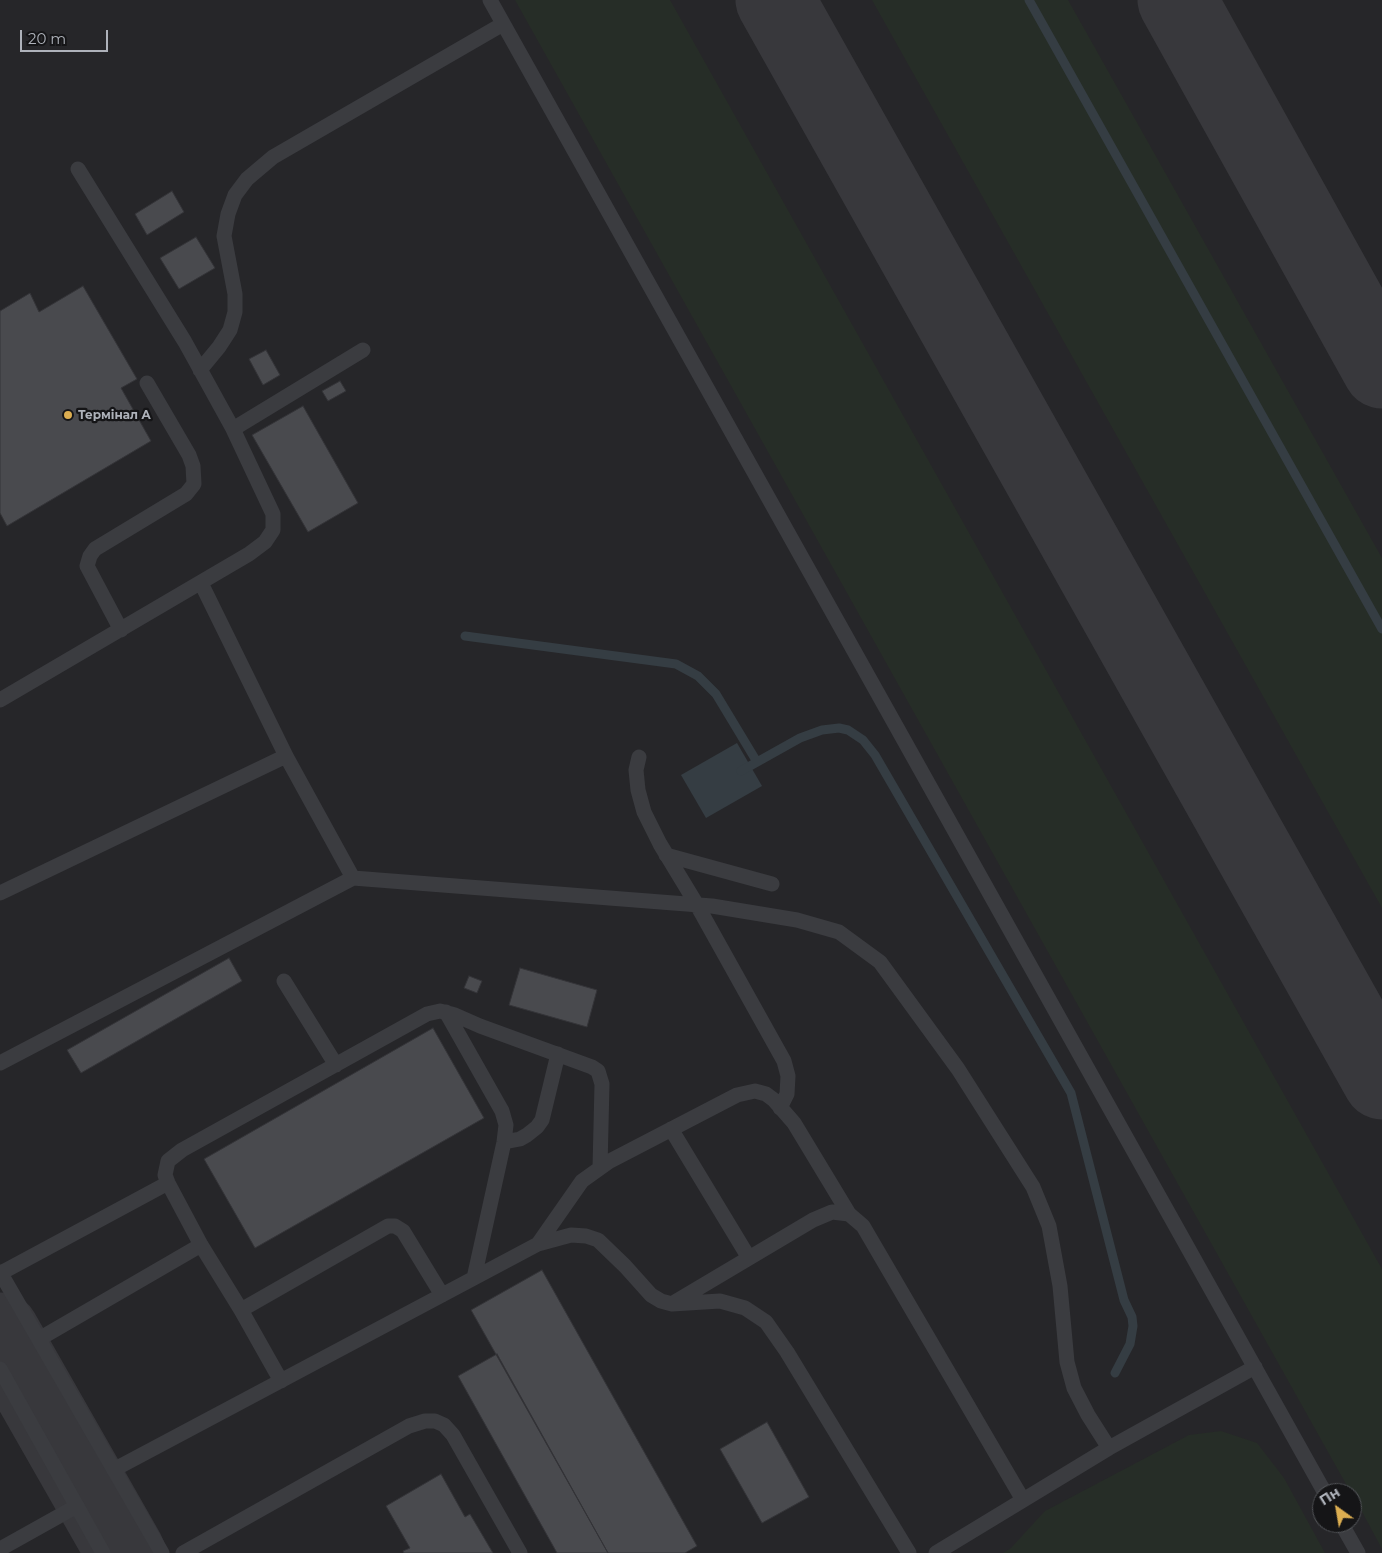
<!DOCTYPE html>
<meta charset="utf-8">
<style>
body{margin:0}
#map{position:relative;width:1382px;height:1553px;overflow:hidden;background:#1a1a1c;font-family:Montserrat,sans-serif}
canvas{display:block}
.north{position:absolute;left:1312px;top:1483px;width:50px;height:50px;box-sizing:border-box;background:#151517;border:1px solid #525458;border-radius:50%;rotate:328deg;font-size:14px;font-weight:700;line-height:20px;text-align:center;color:#aeb2ba}
.north::after{content:'';display:block;margin:auto;width:18px;height:22px;background:#dcae51;clip-path:polygon(50% 0,100% 100%,50% 72%,0 100%)}
.scale{position:absolute;left:20px;top:30px;width:88px;height:22px;box-sizing:border-box;border:2px solid #aeb2ba;border-top:0;padding-left:6px;font-size:15px;line-height:18px;white-space:nowrap;color:#aeb2ba;-webkit-text-stroke:4px #151517;paint-order:stroke}
</style>
<div id="map">
<canvas width="1382" height="1553"></canvas>
<div class="north">Пн</div>
<div class="scale">20 m</div>
</div>
<script>
const g = document.querySelector('canvas').getContext('2d');
g.lineJoin = 'round';
function paint(path, color) { g.fillStyle = color; g.fill(path, 'evenodd'); }
const shape = rows => new Path2D(rows.map(r => 'M' + r).join(''));
function stroke(path, color, width, dash) { g.strokeStyle = color; g.lineWidth = width; g.lineCap = dash ? 'butt' : 'round'; g.setLineDash(dash || []); g.stroke(path); }
function drawText(font, color, halo, rows, align = 'center') {
  g.font = font + ' Montserrat,sans-serif'; g.lineWidth = 4.5; g.setLineDash([]); g.textBaseline = 'middle'; g.strokeStyle = halo; g.fillStyle = color; for (const [text, x, y, turn = 0] of rows) {
    g.save(); g.translate(x, y); g.rotate((+turn || 0) * Math.PI / 180); g.textAlign = isNaN(turn) ? turn : align; if (halo) g.strokeText(text, 0, 0); g.fillText(text, 0, 0); g.restore();
  }
}
paint(shape([
 [0,0,1382,0,1382,1553,0,1553],
 [1322,1493,1352,1493,1352,1523,1322,1523]
]), '#262629');
paint(shape([
 [515,0,670,0,1382,1269,1382,1549,1352,1493,1351,1493],
 [872,0,1068,0,1382,558,1382,908],
 [1221,1431,1257,1443,1284,1478,1325,1553,1003,1553,1011,1548,1045,1511,1189,1435]
]), '#262d27');
paint(shape([
 [737,743,762,786,706,818,681,775]
]), '#353d43');
stroke(shape([
 [1029,0,1382,629],
 [465,636,676,664,698,676,716,694,757,762],
 [741,771,800,738,822,730,839,728,848,730,863,740,875,755,1071,1093,1124,1300,1132,1317,1133,1326,1130,1344,1115,1373]
]), '#353d43', 9);
stroke(shape([
 [775,0,1382,1080],
 [1177,0,1382,369],
 [0,1332,126,1553]
]), '#38383c', 79);
const building = shape([
 [172,191,184,212,147,235,135,214,172,191],
 [196,237,215,268,179,289,160,258,196,237],
 [83,286,137,379,121,388,151,441,7,526,0,513,0,311,30,293,39,312,83,286],
 [266,350,280,375,263,385,249,359,266,350],
 [340,381,346,391,328,401,322,391,340,381],
 [303,406,358,503,308,532,252,435,303,406],
 [229,958,242,981,81,1073,67,1050,229,958],
 [520,968,597,990,587,1027,509,1005,520,968],
 [469,976,482,981,477,993,464,988,469,976],
 [433,1028,484,1118,255,1248,204,1159,433,1028],
 [542,1270,697,1546,685,1553,608,1553,471,1310,542,1270],
 [497,1354,608,1553,557,1553,458,1376,497,1354],
 [767,1422,809,1497,762,1523,720,1449,767,1422],
 [441,1474,465,1517,470,1514,493,1553,404,1553,403,1551,410,1548,386,1506,441,1474]
]);
paint(building, '#494a4e');
stroke(building, '#343438', 1);
stroke(shape([
 [490,0,1325,1493],
 [200,370,219,347,230,330,235,312,235,294,224,236,228,214,235,195,247,179,273,157,503,24],
 [233,429,363,350],
 [201,583,286,756,353,878],
 [121,630,87,566,90,556,95,549,186,494,194,484,193,466,189,455,147,383],
 [0,700,249,554,265,542,273,530,273,514,233,429,185,342,78,169],
 [639,757,636,770,638,790,644,812,660,844,697,905,784,1061,788,1076,787,1094,780,1108],
 [666,855,772,884],
 [0,893,286,756],
 [284,981,336,1065],
 [446,1012,502,1111,506,1125,504,1142,474,1278],
 [0,1063,353,878,712,906,797,920,839,932,880,962,958,1069,1033,1187,1049,1226,1060,1286,1067,1362,1074,1388,1088,1415,1109,1448],
 [671,1129,749,1258],
 [504,1142,520,1139,527,1135,537,1127,542,1120,558,1054],
 [538,1244,582,1181,610,1161,737,1095,755,1091,766,1094,774,1100,794,1123,849,1214],
 [0,1272,162,1553],
 [1,1273,168,1183],
 [675,1302,813,1220,832,1212,849,1214,863,1226,1023,1500],
 [241,1310,388,1226,395,1226,403,1231,442,1295],
 [39,1339,201,1245],
 [0,1369,103,1553],
 [281,1381,241,1310,201,1245,168,1183,165,1175,168,1161,182,1150,427,1014,440,1011,455,1015,480,1026,592,1067,598,1071,602,1084,600,1168],
 [115,1469,538,1244,571,1235,586,1236,598,1240,625,1266,651,1295,661,1301,672,1304,720,1301,745,1308,766,1322,787,1352,909,1553],
 [1341,1523,1358,1553],
 [0,1549,77,1506],
 [183,1553,409,1426,425,1421,435,1421,444,1425,453,1435,520,1553],
 [936,1553,1109,1448,1255,1367]
]), '#3b3c40', 15);
for (const [x, y, r, color] of [
 [68,415,5,"#dcae51"]
]) { const dot = new Path2D(); dot.arc(x, y, r, 0, 2 * Math.PI); g.fillStyle = color; g.fill(dot); stroke(dot, '#151517', 2); }
drawText('bold 12px', '#aeb2ba', '#151517', [
 ["Термінал A",78,415]
], 'left');
</script>
